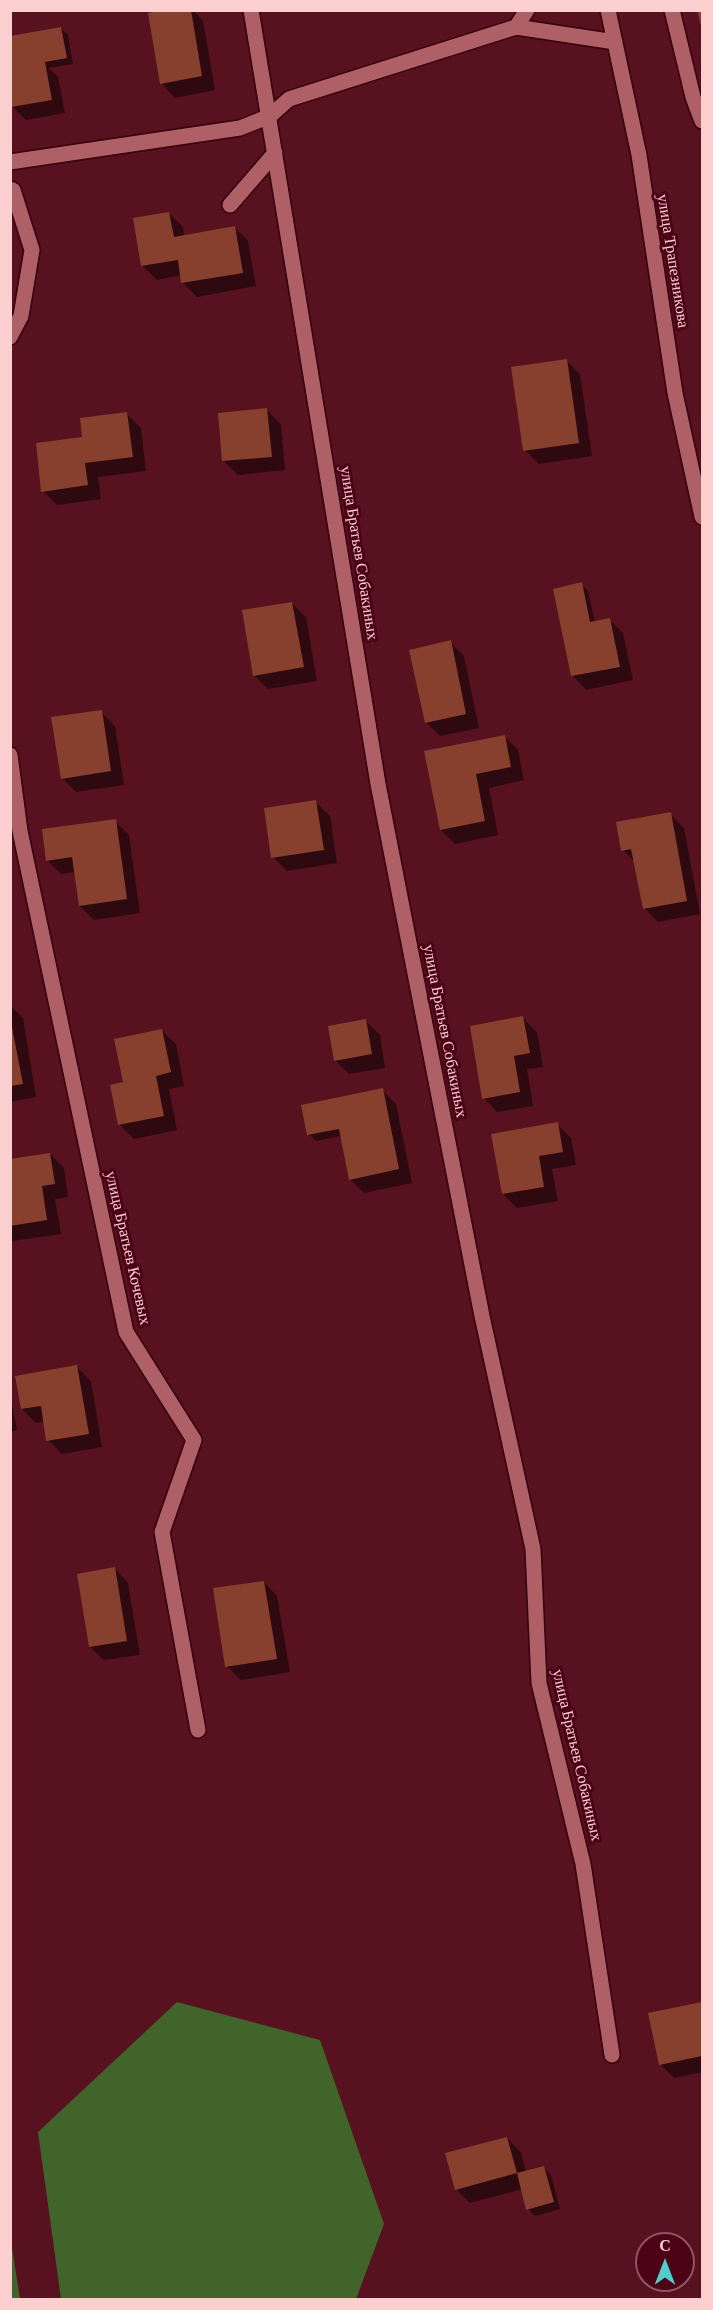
<!DOCTYPE html>
<meta charset="utf-8">
<style>
body{margin:0}
#map{position:relative;width:713px;height:2310px;overflow:hidden;background:#58111e;font-family:"Crimson Pro",serif}
canvas{display:block}
.frame{position:absolute;inset:0;border:12px solid #fbced0;pointer-events:none}
.north{position:absolute;left:635px;top:2232px;width:60px;height:60px;box-sizing:border-box;background:#4c0315;border:2px solid #925460;border-radius:50%;rotate:0deg;font-size:16px;font-weight:700;line-height:24px;text-align:center;color:#fbced0}
.north::after{content:'';display:block;margin:auto;width:21px;height:27px;background:#52cdcd;clip-path:polygon(50% 0,100% 100%,50% 72%,0 100%)}
</style>
<div id="map">
<canvas width="713" height="2310"></canvas>
<div class="frame"></div>
<div class="north">С</div>
</div>
<script>
const g = document.querySelector('canvas').getContext('2d');
g.lineJoin = 'round';
function paint(path, color) { g.fillStyle = color; g.fill(path, 'evenodd'); }
const shape = rows => new Path2D(rows.map(r => 'M' + r).join(''));
function stroke(path, color, width, dash) { g.strokeStyle = color; g.lineWidth = width; g.lineCap = dash ? 'butt' : 'round'; g.setLineDash(dash || []); g.stroke(path); }
function drawText(font, color, halo, rows, align = 'center') {
  g.font = font + ' "Crimson Pro",serif'; g.lineWidth = 6; g.setLineDash([]); g.textBaseline = 'middle'; g.strokeStyle = halo; g.fillStyle = color; for (const [text, x, y, turn = 0] of rows) {
    g.save(); g.translate(x, y); g.rotate((+turn || 0) * Math.PI / 180); g.textAlign = isNaN(turn) ? turn : align; if (halo) g.strokeText(text, 0, 0); g.fillText(text, 0, 0); g.restore();
  }
}
paint(shape([
 [177,2002,320,2040,384,2224,356,2299,61,2299,38,2132],
 [11,2241,20,2299,11,2299]
]), '#40642a');
paint(shape([
 [171,10,193,10,203,21,215,90,175,98,162,84],
 [61,28,68,35,73,64,49,68,58,77,65,113,26,120,12,106,10,95,10,37],
 [169,213,183,227,184,236,234,227,248,241,256,286,197,297,183,283,182,275,157,280,143,266],
 [566,360,580,374,592,456,539,464,525,450],
 [267,410,281,424,285,470,238,475,224,461],
 [127,414,141,428,146,471,98,477,101,499,57,505,43,491],
 [581,584,588,591,595,622,609,619,623,633,633,680,586,690,573,676],
 [292,603,306,617,317,681,268,689,254,675],
 [450,642,464,656,479,728,440,736,426,722],
 [101,712,115,726,124,785,76,792,62,778],
 [504,736,518,750,524,780,489,788,498,835,455,844,441,830,426,752],
 [316,802,330,816,337,863,287,871,273,857],
 [670,814,684,828,700,914,658,922,644,908,636,863,623,850],
 [115,821,129,835,140,913,94,920,80,906,75,872,61,874,47,860],
 [10,1005,23,1018,36,1097,10,1102],
 [523,1018,537,1032,543,1067,527,1069,533,1106,497,1112,484,1098],
 [366,1021,380,1035,385,1068,349,1074,335,1060],
 [162,1031,176,1044,184,1086,169,1089,177,1130,134,1139,120,1125,125,1083],
 [382,1090,396,1104,412,1183,364,1193,350,1179,342,1136,316,1141,309,1134],
 [557,1124,571,1138,576,1165,552,1169,558,1201,517,1208,503,1194],
 [50,1154,64,1168,68,1197,55,1199,61,1234,13,1241,10,1239,10,1161],
 [77,1367,91,1381,102,1447,62,1454,48,1440,45,1421,36,1423,22,1409],
 [10,1392,17,1430,10,1432],
 [115,1569,128,1583,140,1655,104,1660,90,1647],
 [264,1582,277,1596,290,1672,241,1680,227,1666],
 [702,2003,702,2072,674,2078,660,2064,650,2014],
 [507,2138,521,2152,526,2172,544,2168,551,2175,560,2209,535,2216,528,2209,523,2189,470,2203,456,2189]
]), '#0007');
paint(shape([
 [162,10,191,10,202,76,160,84,148,13],
 [697,10,702,10,702,29],
 [61,27,67,58,45,62,52,100,11,107,10,36],
 [169,212,174,237,235,226,243,273,181,283,178,260,141,266,133,218],
 [567,359,579,443,523,451,511,367],
 [267,408,272,457,222,461,218,413],
 [127,412,133,457,85,463,88,485,41,492,36,443,82,437,80,418],
 [582,582,590,622,610,618,620,667,571,676,553,589],
 [292,602,304,667,253,676,242,610],
 [451,640,466,714,425,723,409,650],
 [102,710,111,771,61,779,51,717],
 [505,735,511,767,476,774,485,821,440,830,424,751],
 [316,800,324,850,271,858,264,808],
 [671,812,687,901,643,909,631,849,621,851,616,822],
 [116,819,127,899,79,906,72,857,46,861,42,829],
 [523,1016,530,1053,514,1056,520,1092,482,1099,470,1026],
 [10,1017,23,1084,10,1086],
 [366,1019,372,1054,334,1061,328,1026],
 [162,1029,171,1072,156,1076,164,1116,118,1125,110,1085,123,1082,114,1039],
 [383,1088,399,1169,349,1180,339,1129,307,1135,301,1105],
 [558,1122,563,1152,539,1156,544,1187,502,1194,491,1134],
 [50,1153,55,1184,42,1186,47,1220,10,1226,10,1159],
 [77,1365,89,1434,46,1441,41,1406,21,1409,15,1376],
 [115,1567,127,1641,89,1647,77,1574],
 [264,1581,277,1659,225,1667,213,1588],
 [702,2002,702,2056,659,2065,648,2013],
 [507,2137,517,2173,455,2190,445,2153],
 [544,2166,554,2202,526,2210,517,2173]
]), '#87402e');
const minor = shape([
 [251,10,378,784,482,1316,533,1549,539,1683,583,1864,612,2055],
 [608,10,639,155,675,393,702,517],
 [672,10,693,97,702,121],
 [516,27,615,42],
 [10,162,240,128,270,116,289,99,516,27,527,10],
 [10,189,13,190,32,250,21,316,10,337],
 [230,205,275,153],
 [10,755,20,831,126,1332,194,1440,162,1532,198,1730]
]);
stroke(minor, '#34000b', 18);
stroke(minor, '#af6067', 15);
drawText('16px', '#fbced0', '#4c0315', [
 ["улица Трапезникова",673,261,81],
 ["улица Братьев Собакиных",359,553,81],
 ["улица Братьев Собакиных",445,1031,79],
 ["улица Братьев Кочевых",128,1248,77],
 ["улица Братьев Собакиных",577,1755,77]
]);
</script>
